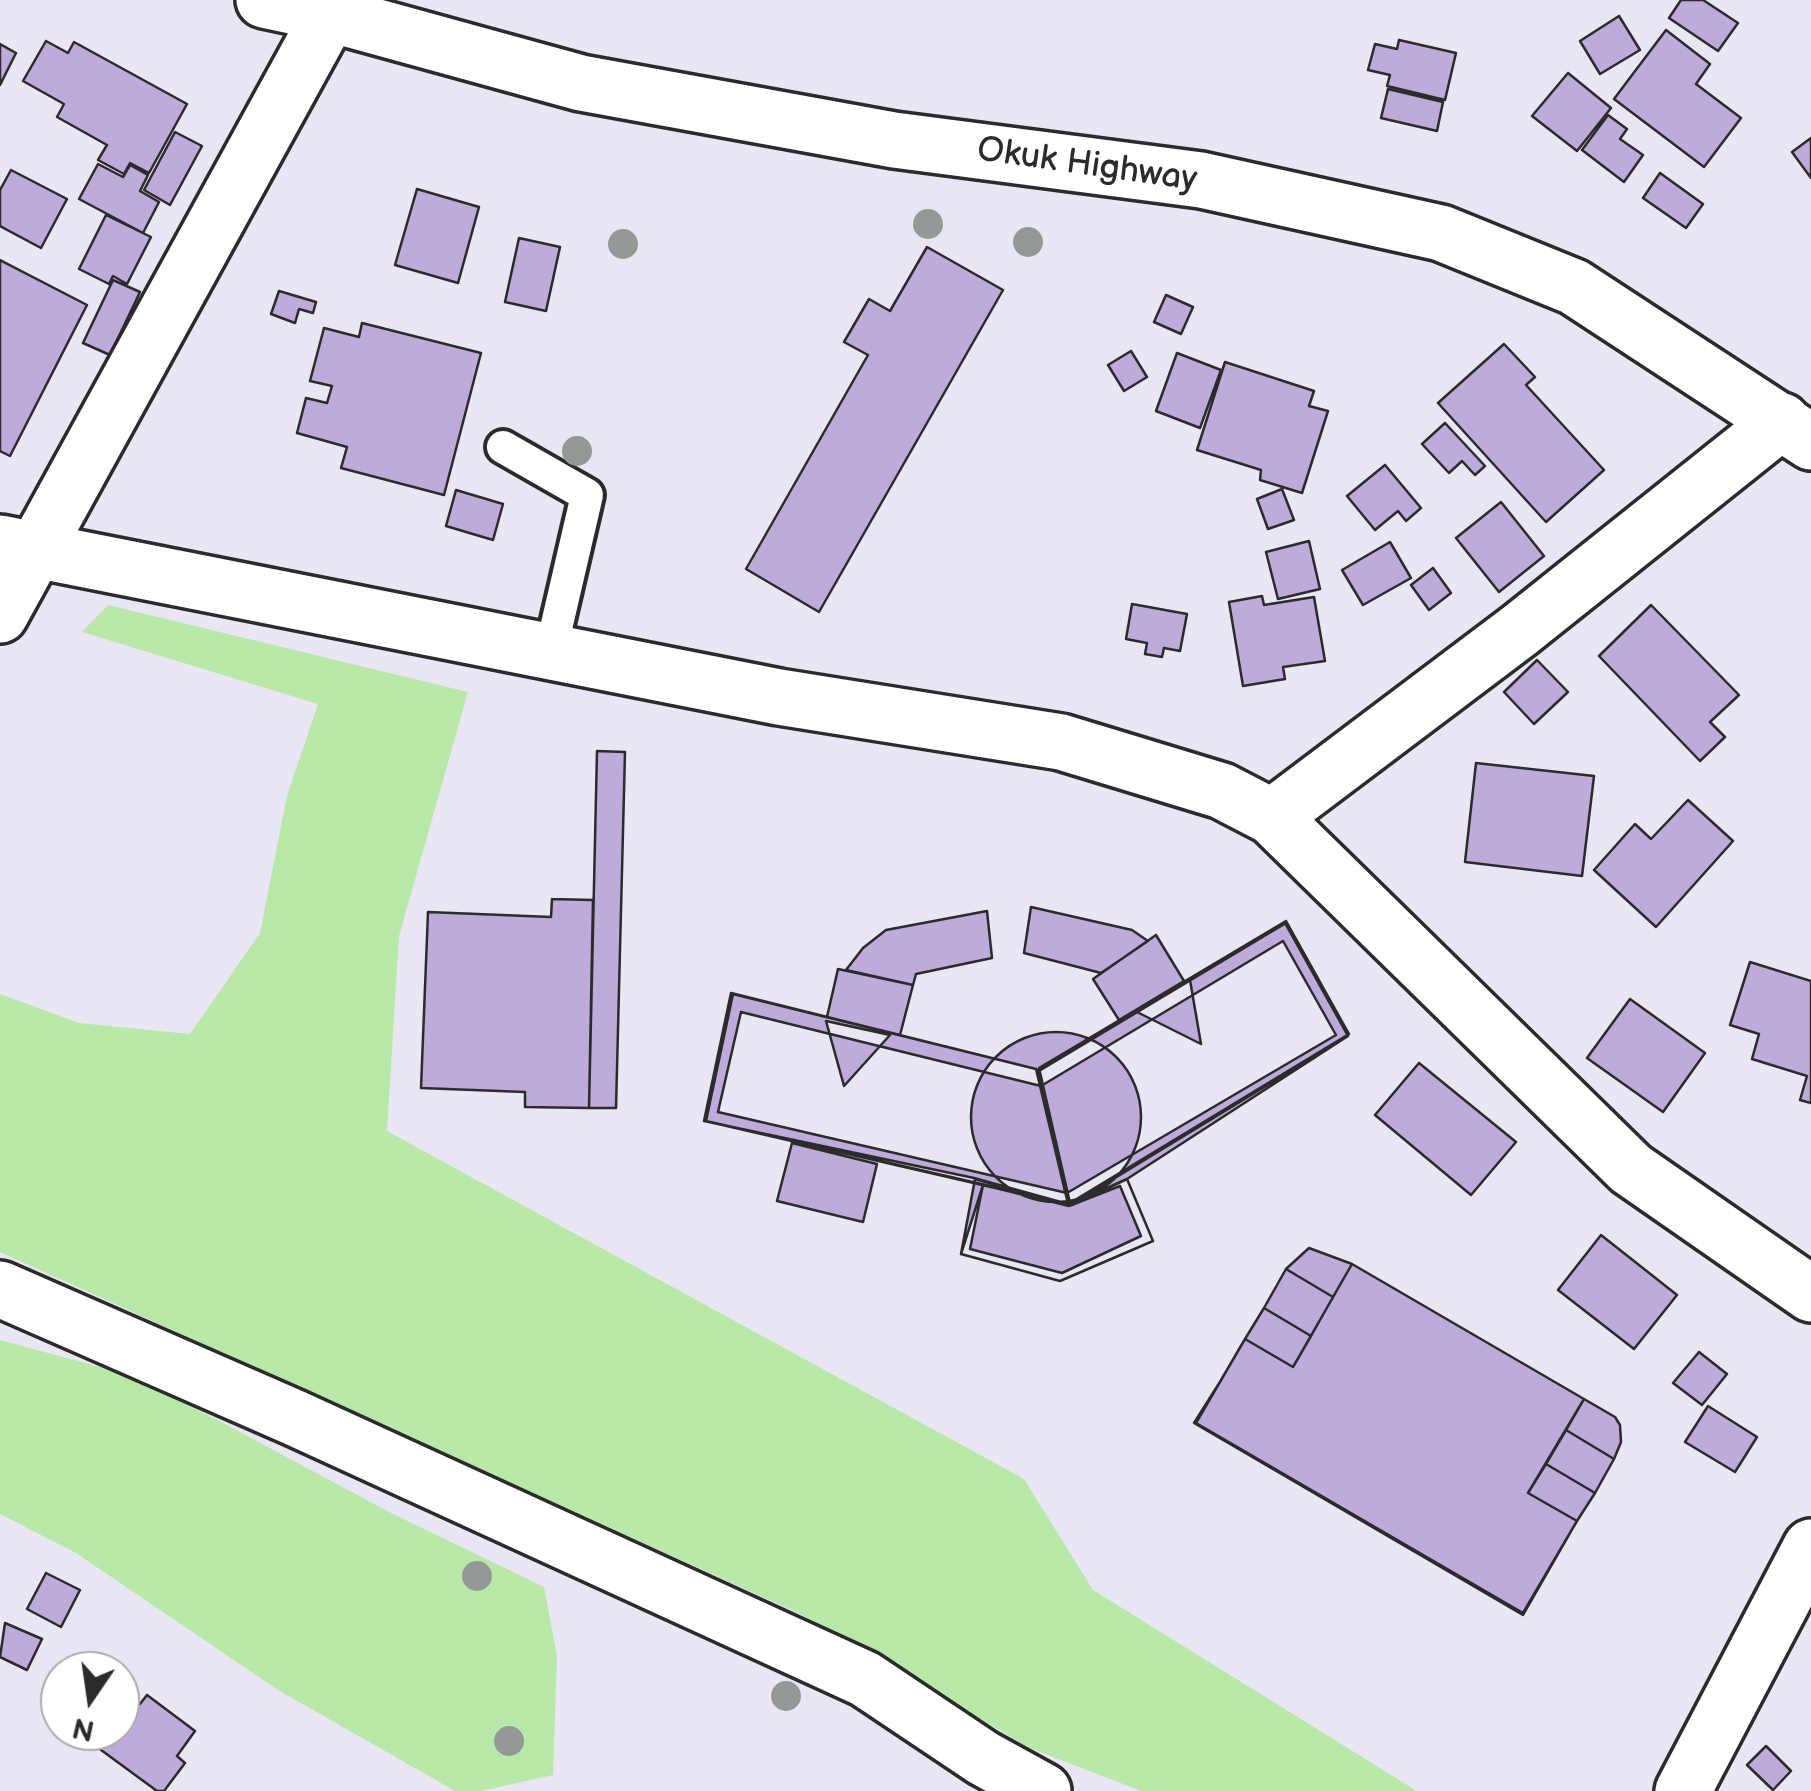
<!DOCTYPE html>
<style>
body{margin:0}
#map{position:relative;width:1811px;height:1791px;overflow:hidden;background:#ebe6f4;font-family:"Balsamiq Sans",sans-serif}
canvas{display:block}
.north{position:absolute;left:40px;top:1651px;width:100px;height:100px;box-sizing:border-box;background:#fff;border:2px solid #aaa;border-radius:50%;rotate:193deg;font-size:28px;font-weight:700;line-height:40px;text-align:center;color:#2b2b2b}
.north::after{content:'';display:block;margin:auto;width:35px;height:45px;background:#2b2b2b;clip-path:polygon(50% 0,100% 100%,50% 72%,0 100%)}
</style>
<div id="map">
<canvas width="1811" height="1791"></canvas>
<div class="north">N</div>
</div>
<script>
const g = document.querySelector('canvas').getContext('2d');
g.lineJoin = 'round';
function paint(path, color) { g.fillStyle = color; g.fill(path, 'evenodd'); }
const shape = rows => new Path2D(rows.map(r => 'M' + r).join(''));
function stroke(path, color, width, dash) { g.strokeStyle = color; g.lineWidth = width; g.lineCap = dash ? 'butt' : 'round'; g.setLineDash(dash || []); g.stroke(path); }
function drawText(font, color, halo, rows, align = 'center') {
  g.font = font + ' "Balsamiq Sans",sans-serif'; g.lineWidth = 8; g.setLineDash([]); g.textBaseline = 'middle'; g.strokeStyle = halo; g.fillStyle = color; for (const [text, x, y, turn = 0] of rows) {
    g.save(); g.translate(x, y); g.rotate((+turn || 0) * Math.PI / 180); g.textAlign = isNaN(turn) ? turn : align; if (halo) g.strokeText(text, 0, 0); g.fillText(text, 0, 0); g.restore();
  }
}
paint(shape([
 [108,605,468,692,399,936,387,1131,1024,1479,1093,1590,1417,1791,1141,1791,1030,1748,796,1612,0,1252,0,994,79,1023,190,1034,260,933,287,796,318,704,82,632],
 [0,1340,137,1377,391,1513,544,1587,557,1656,553,1775,481,1791,455,1791,278,1690,76,1553,0,1514]
]), '#b8e9a8');
const building = shape([
 [1681,0,1703,0,1738,23,1718,51,1669,18,1681,0],
 [1619,16,1640,50,1600,74,1580,41,1619,16],
 [1666,30,1710,64,1696,84,1741,118,1704,167,1614,99,1666,30],
 [1399,40,1456,53,1445,100,1387,86,1390,75,1368,70,1375,44,1397,49,1399,40],
 [46,41,68,53,74,42,187,104,149,173,130,163,124,174,98,160,107,145,57,117,64,104,23,81,46,41],
 [0,44,16,53,0,85,0,44],
 [1568,73,1611,108,1577,151,1532,116,1568,73],
 [1388,89,1443,102,1437,131,1381,118,1388,89],
 [1608,115,1627,129,1620,139,1643,155,1624,182,1582,150,1608,115],
 [175,132,202,146,170,205,144,190,175,132],
 [1811,138,1811,178,1792,152,1811,138],
 [98,164,123,177,130,165,148,175,140,191,159,202,143,233,79,199,98,164],
 [11,170,67,199,41,248,0,226,0,190,11,170],
 [1660,173,1703,204,1686,228,1643,198,1660,173],
 [417,189,479,207,458,283,395,265,417,189],
 [106,215,151,237,127,284,113,276,109,284,79,269,106,215],
 [519,238,560,247,546,311,505,302,519,238],
 [927,247,1003,290,819,612,746,569,868,355,844,342,869,299,890,311,927,247],
 [0,260,87,305,10,456,0,451,0,260],
 [113,280,140,292,110,355,83,343,113,280],
 [279,291,316,302,313,313,299,309,295,323,271,314,279,291],
 [1166,295,1193,307,1181,334,1154,322,1166,295],
 [362,323,481,353,444,495,341,468,347,447,297,433,306,398,327,403,332,386,310,381,324,328,359,337,362,323],
 [1504,344,1535,377,1526,385,1604,470,1546,522,1438,403,1504,344],
 [1131,351,1147,377,1124,391,1108,365,1131,351],
 [1177,353,1221,370,1200,428,1156,411,1177,353],
 [1225,362,1314,391,1309,406,1328,411,1302,493,1260,480,1261,470,1197,450,1225,362],
 [1445,423,1485,466,1475,475,1462,461,1449,473,1422,444,1445,423],
 [1385,465,1421,508,1406,521,1398,511,1375,530,1347,496,1385,465],
 [1282,489,1294,520,1268,529,1257,499,1282,489],
 [456,490,503,504,493,540,446,526,456,490],
 [1501,502,1544,556,1499,592,1456,538,1501,502],
 [1309,541,1320,589,1278,599,1266,552,1309,541],
 [1390,542,1411,578,1363,605,1342,570,1390,542],
 [1433,568,1451,593,1429,610,1411,585,1433,568],
 [1262,596,1264,605,1314,597,1325,661,1283,667,1285,679,1243,686,1229,602,1262,596],
 [1132,604,1187,614,1180,651,1164,648,1162,657,1145,654,1147,643,1126,639,1132,604],
 [1651,605,1739,695,1710,722,1725,737,1700,761,1599,656,1651,605],
 [1537,660,1568,692,1534,724,1504,692,1537,660],
 [597,751,625,752,616,1108,589,1108,597,751],
 [1476,763,1594,776,1582,876,1465,862,1476,763],
 [1688,800,1733,841,1656,927,1594,870,1635,824,1651,839,1688,800],
 [552,899,593,900,589,1108,525,1107,525,1092,421,1088,428,912,551,917,552,899],
 [1031,907,1132,930,1148,941,1101,973,1024,953,1031,907],
 [987,911,992,958,916,974,913,985,846,970,863,948,886,930,987,911],
 [1286,921,1349,1034,1070,1203,1039,1068,1286,921],
 [1285,923,1348,1036,1069,1206,1038,1070,1285,923],
 [1286,923,1348,1036,1127,1179,1069,1206,1039,1071,1286,923],
 [1156,935,1184,981,1119,1020,1093,979,1156,935],
 [1283,941,1336,1035,1067,1193,1041,1086,1283,941],
 [1750,962,1811,981,1811,1103,1800,1100,1807,1076,1752,1059,1759,1034,1730,1025,1750,962],
 [838,969,913,985,900,1035,827,1017,838,969],
 [1190,980,1201,1044,1137,1012,1190,980],
 [731,993,1036,1069,1068,1204,974,1178,704,1121,731,993],
 [733,994,1036,1069,1069,1205,705,1121,733,994],
 [733,994,1036,1069,1069,1204,706,1121,733,994],
 [1630,999,1705,1053,1663,1112,1587,1058,1630,999],
 [741,1012,1041,1086,1067,1193,718,1112,741,1012],
 [826,1021,890,1035,844,1086,826,1021],
 '971 1117a85 85 0 1 1 170 0a85 85 0 1 1-170 0Z',
 [1419,1063,1516,1142,1471,1195,1375,1115,1419,1063],
 [792,1143,877,1164,863,1222,777,1201,792,1143],
 [975,1179,1069,1205,1127,1179,1153,1241,1060,1281,961,1254,975,1179],
 [1127,1179,1153,1241,1060,1281,961,1254,983,1185,1072,1205,1127,1179],
 [983,1185,1069,1206,1120,1186,1141,1236,1062,1273,970,1249,983,1185],
 [1601,1235,1677,1295,1634,1349,1558,1290,1601,1235],
 [1309,1248,1352,1264,1333,1297,1286,1269,1309,1248],
 [1352,1264,1584,1399,1528,1493,1577,1521,1523,1613,1196,1423,1245,1339,1293,1367,1352,1264],
 [1286,1269,1333,1297,1311,1336,1264,1308,1286,1269],
 [1264,1308,1311,1336,1293,1367,1245,1339,1264,1308],
 [1699,1352,1727,1374,1702,1405,1673,1383,1699,1352],
 [1218,1385,1196,1423,1523,1613,1577,1521,1523,1615,1194,1423,1218,1385],
 [1584,1399,1615,1417,1620,1425,1621,1442,1614,1459,1566,1430,1584,1399],
 [1708,1406,1757,1437,1735,1472,1685,1442,1708,1406],
 [1566,1430,1614,1459,1595,1493,1546,1464,1566,1430],
 [1546,1464,1595,1493,1577,1521,1528,1493,1546,1464],
 [46,1573,80,1590,61,1627,27,1609,46,1573],
 [5,1623,42,1639,27,1670,0,1657,5,1623],
 [147,1695,195,1731,177,1756,185,1763,164,1791,157,1791,97,1747,110,1731,120,1731,120,1717,134,1699,140,1704,147,1695],
 [1766,1746,1791,1771,1773,1790,1747,1765,1766,1746]
]);
paint(building, '#bdabdb');
stroke(building, '#2b2b2b', 2.5);
const lane = shape([
 [503,447,587,495,551,650]
]);
const street = shape([
 [0,543,779,697,1061,742,1222,791,1272,817,1631,1169,1811,1294],
 [0,615,330,14,264,0],
 [1272,817,1520,630,1782,421],
 [0,1289,295,1418,865,1679,983,1758,1043,1791],
 [1683,1791,1811,1547]
]);
const primary = shape([
 [329,0,330,14,581,83,894,140,1201,180,1441,233,1574,287,1811,442]
]);
stroke(lane, '#2b2b2b', 40);
stroke(street, '#2b2b2b', 62);
stroke(primary, '#2b2b2b', 62);
stroke(lane, '#fff', 32);
stroke(street, '#fff', 55);
stroke(primary, '#fff', 55);
g.fillStyle = '#959996';
for (const [x, y] of [
 [928,224],
 [1028,242],
 [623,244],
 [577,451],
 [477,1576],
 [786,1696],
 [509,1741]
]) { g.beginPath(); g.arc(x, y, 15, 0, 2 * Math.PI); g.fill(); }
drawText('35px', '#2b2b2b', '#fff', [
 ["Okuk Highway",1087,166,8]
]);
</script>
